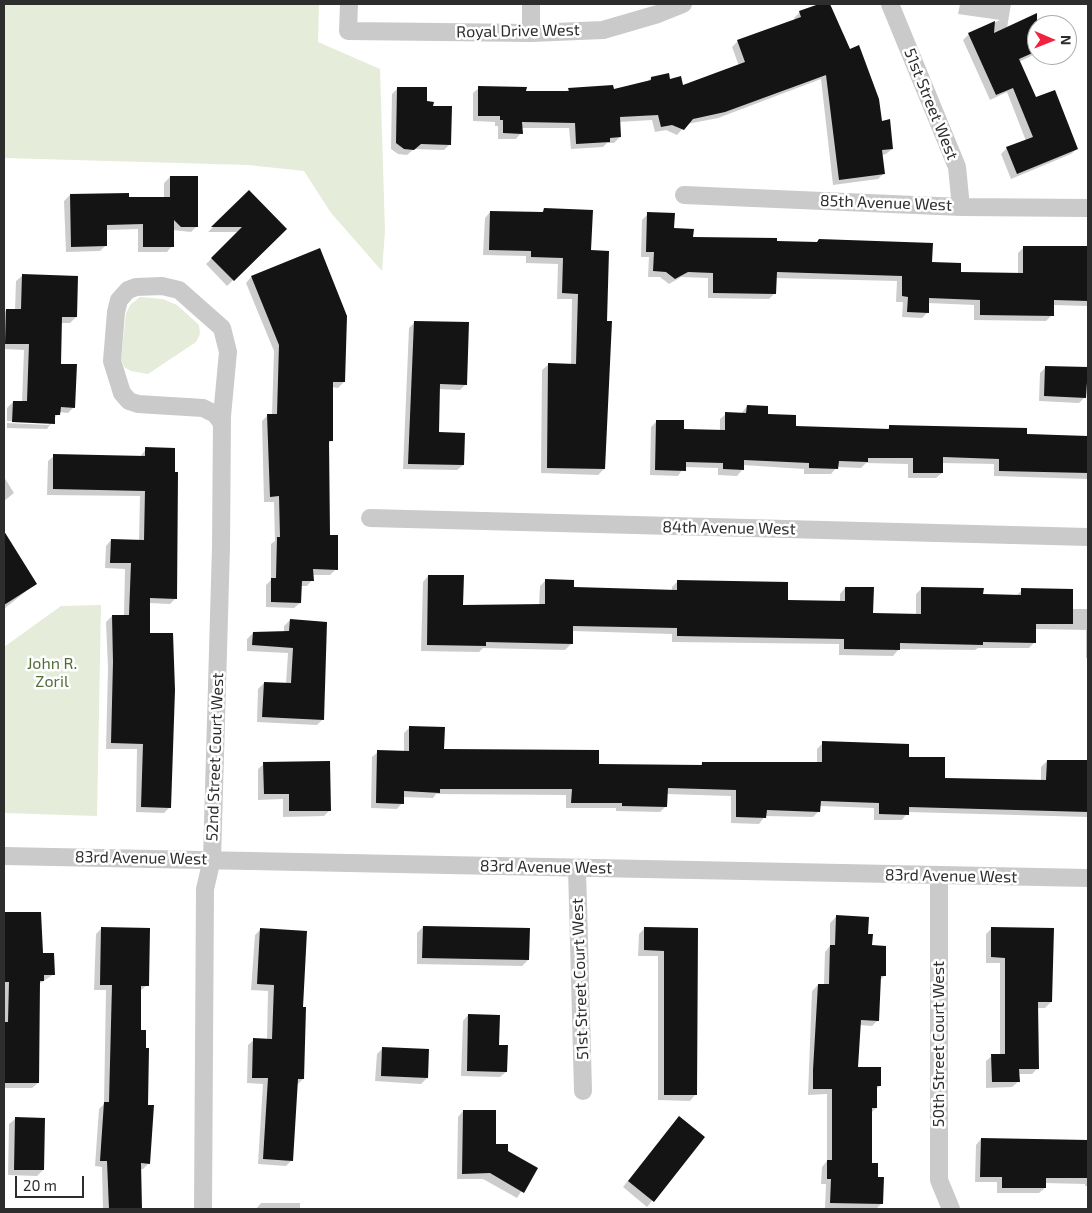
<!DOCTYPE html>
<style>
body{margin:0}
#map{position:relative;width:1092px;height:1213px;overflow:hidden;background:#fff;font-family:"Exo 2",sans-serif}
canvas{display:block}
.frame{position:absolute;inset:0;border:5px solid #2d2d2d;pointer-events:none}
.north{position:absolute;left:1027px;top:15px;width:50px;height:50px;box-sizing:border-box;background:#fff;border:1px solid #ababab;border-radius:50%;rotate:91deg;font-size:14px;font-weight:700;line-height:20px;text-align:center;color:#2d2d2d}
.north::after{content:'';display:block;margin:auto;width:18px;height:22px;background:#f12240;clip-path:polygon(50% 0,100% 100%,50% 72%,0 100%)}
.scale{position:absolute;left:15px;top:1176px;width:69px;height:22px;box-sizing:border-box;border:2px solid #2d2d2d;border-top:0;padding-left:6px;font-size:15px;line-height:18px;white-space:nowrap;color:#2d2d2d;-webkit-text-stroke:4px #fff;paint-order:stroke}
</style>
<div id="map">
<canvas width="1092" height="1213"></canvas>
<div class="frame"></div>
<div class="north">N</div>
<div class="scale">20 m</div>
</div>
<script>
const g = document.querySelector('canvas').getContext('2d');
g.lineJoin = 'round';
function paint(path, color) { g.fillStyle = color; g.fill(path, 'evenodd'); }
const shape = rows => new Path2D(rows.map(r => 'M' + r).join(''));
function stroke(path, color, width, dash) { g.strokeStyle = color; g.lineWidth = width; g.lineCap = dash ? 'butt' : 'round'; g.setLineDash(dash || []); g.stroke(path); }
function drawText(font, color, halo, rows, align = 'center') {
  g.font = font + ' "Exo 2",sans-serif'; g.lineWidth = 5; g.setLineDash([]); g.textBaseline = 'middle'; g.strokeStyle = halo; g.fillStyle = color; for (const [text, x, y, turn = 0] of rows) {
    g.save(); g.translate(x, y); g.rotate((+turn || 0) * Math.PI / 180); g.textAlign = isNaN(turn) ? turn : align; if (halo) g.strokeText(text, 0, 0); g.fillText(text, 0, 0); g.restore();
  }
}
paint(shape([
 [4,4,319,4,318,42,380,69,385,231,382,271,331,213,304,171,248,165,4,158],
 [140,297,163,299,177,305,199,325,200,334,196,342,148,374,131,371,124,367,121,359,126,313,131,304],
 [101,605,97,816,4,813,4,647,61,606]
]), '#e5ecda');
paint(shape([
 [823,4,829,4,840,34,843,33,892,149,886,154,882,155,884,173,878,179,833,185,821,79,718,118,687,124,677,135,666,130,655,132,652,120,619,122,620,137,614,143,607,143,603,147,571,149,569,128,521,128,521,133,516,139,498,139,498,126,495,126,495,122,473,121,473,93,479,88,525,92,565,93,569,89,612,90,647,82,651,78,669,80,682,87,739,66,732,47,738,41,795,20,794,18,800,12],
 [960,4,1011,4,1007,28,1034,16,1038,25,1037,53,1019,62,1036,99,1077,149,1071,154,1011,179,1001,154,1007,148,1026,141,1007,92,990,100,963,40,969,34,1000,20,958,14],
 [398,88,432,107,450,144,444,150,414,149,407,155,398,154,391,149,392,94],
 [170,177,197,226,191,232,173,230,172,246,167,252,138,252,138,229,106,230,106,245,100,251,66,252,64,201,70,195,164,198,164,183],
 [249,192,286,229,227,286,206,264,239,232,208,232],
 [544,210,590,251,604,469,598,475,541,473,542,370,548,365,571,365,572,299,557,299,558,264,526,263,526,256,483,255,485,218,490,212,540,214],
 [648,214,692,238,776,242,931,263,960,273,1018,274,1018,253,1024,247,1088,248,1088,306,1052,305,1052,315,1046,321,974,320,974,305,928,303,928,312,922,318,902,317,903,302,896,302,897,281,775,278,775,293,769,299,708,298,708,278,681,277,669,284,660,277,648,277,649,257,641,257,642,220],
 [22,276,76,317,70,323,61,323,59,365,74,407,68,413,59,412,47,429,7,428,7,423,49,425,49,423,7,421,7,408,13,402,22,402,24,350,4,349,4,313,6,310,15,310,16,281],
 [251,277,344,382,338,388,332,387,331,441,328,444,329,536,336,569,330,575,312,575,312,580,307,586,300,586,300,603,294,608,266,607,266,585,271,580,271,544,275,541,274,502,264,502,262,421,268,415,272,415,274,351,246,283],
 [415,322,466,384,460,390,439,389,438,434,463,465,457,470,403,469,409,328],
 [1046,367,1085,397,1079,403,1039,401,1040,373],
 [747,406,795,427,886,430,890,427,1088,437,1088,479,994,476,994,464,942,463,942,473,936,478,908,478,908,464,866,463,861,468,837,467,831,474,804,474,804,469,743,465,742,470,737,476,718,475,718,468,684,467,678,476,650,475,651,427,657,421,683,430,720,431,720,419,726,414,741,414],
 [146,449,176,598,170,604,149,603,149,634,170,807,164,813,136,812,137,749,106,749,108,668,106,622,112,616,124,616,125,569,105,568,106,546,111,540,139,541,140,496,47,495,48,461,54,456,140,457],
 [4,477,14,493,4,501],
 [8,540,35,584,4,609,4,543],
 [428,576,462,606,539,606,540,586,546,580,573,589,672,591,672,587,678,581,787,602,840,603,840,594,845,588,872,615,916,615,916,594,922,588,982,595,1016,596,1022,590,1072,609,1088,609,1088,658,1086,658,1086,630,1035,629,1035,642,1029,648,978,648,975,650,899,649,893,656,839,655,839,644,672,642,672,634,572,631,571,644,565,650,483,648,479,652,421,651,423,582],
 [290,620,323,719,317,725,257,722,258,689,264,683,286,684,288,653,247,651,247,639,253,633,284,632,284,626],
 [410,727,443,750,598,765,699,767,702,763,817,763,817,749,823,743,908,758,944,780,1041,781,1041,767,1047,761,1088,761,1088,817,908,812,902,820,874,820,874,808,819,806,819,811,813,817,765,816,759,824,731,823,731,796,666,794,666,806,660,812,616,811,616,808,566,808,566,795,436,794,433,798,403,797,402,803,397,809,371,808,372,757,378,752,404,752,404,733],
 [264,764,330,810,324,816,283,817,283,799,258,800,258,769],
 [40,913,41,955,54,974,39,984,38,1083,32,1088,4,1088,4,914],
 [836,917,867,935,884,976,880,980,878,1020,872,1026,859,1025,857,1068,880,1086,876,1089,876,1108,871,1113,871,1164,882,1203,876,1209,825,1208,826,1184,821,1184,822,1167,827,1161,827,1094,808,1095,812,991,818,985,824,985,825,952,830,946,830,923],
 [423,927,528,960,522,966,417,964,417,933],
 [102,928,147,985,140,991,139,1031,147,1106,149,1163,143,1169,140,1169,141,1209,103,1209,102,1167,95,1166,99,1109,104,1104,106,990,94,990,96,934],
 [645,928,696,929,695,1095,690,1101,658,1100,658,956,638,956,639,934],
 [992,928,1051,1002,1045,1008,1037,1008,1038,1068,1032,1074,1018,1074,1018,1082,1012,1087,986,1088,986,1061,992,1056,1000,1055,1000,963,986,963,986,934],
 [260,930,301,1008,303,1079,297,1085,292,1160,286,1166,258,1164,263,1084,247,1083,248,1045,254,1040,267,1040,268,991,251,990,255,935],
 [468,1015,498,1046,506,1072,500,1077,461,1076,463,1021],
 [383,1048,427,1078,421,1084,375,1081,377,1054],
 [463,1111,495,1145,536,1169,517,1198,483,1179,457,1179,458,1117],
 [15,1119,43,1170,37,1176,8,1175,9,1124],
 [674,1124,703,1137,647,1207,623,1187],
 [981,1139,1088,1141,1088,1186,1085,1186,1085,1184,1045,1183,1045,1188,1039,1193,997,1193,997,1182,975,1182,976,1145],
 [261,1203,300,1203,300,1209,256,1209],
 [4,1208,29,1209,4,1209]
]), '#0003');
paint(shape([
 [819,4,830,4,850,49,859,45,879,99,882,121,890,119,893,149,882,150,885,174,839,180,826,75,725,112,693,119,684,130,672,125,661,127,658,115,620,117,621,137,610,138,610,142,576,144,575,123,522,122,523,134,503,133,503,120,500,120,500,116,478,116,478,86,527,87,526,91,569,91,568,88,613,85,614,89,651,80,651,77,669,73,670,79,681,76,683,85,745,62,737,40,801,17,799,11],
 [1037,13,1037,51,1019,59,1036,97,1055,90,1078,149,1017,174,1006,147,1033,137,1013,88,996,95,968,33,995,21,994,33],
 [397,87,427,87,427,101,434,102,433,106,452,106,451,145,421,144,414,150,404,149,396,143],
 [170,176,198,176,198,227,181,227,174,220,174,247,143,247,143,224,107,225,107,246,71,247,70,194,129,193,129,197,170,197],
 [249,190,287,229,234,281,211,258,242,227,211,227],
 [544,208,593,210,591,250,609,251,607,321,612,321,605,469,547,468,548,363,576,364,578,294,562,293,563,258,531,257,531,251,489,250,490,211,543,212],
 [647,212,675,213,674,228,694,229,693,237,777,238,777,241,817,242,819,239,933,243,932,262,961,263,961,272,1023,273,1023,246,1088,246,1088,301,1054,300,1054,316,980,315,980,300,929,298,929,313,907,312,908,297,902,296,902,276,777,272,776,294,713,293,713,273,688,272,675,279,666,272,653,271,654,252,646,252],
 [320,248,347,316,345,382,333,382,333,441,329,441,330,535,338,535,338,570,313,569,314,581,302,581,301,603,271,602,271,578,276,578,277,537,280,537,279,496,270,497,267,414,277,414,279,345,251,276],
 [22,274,78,276,77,317,62,317,61,364,77,364,75,408,61,407,60,415,55,415,55,424,12,422,13,401,27,401,29,344,5,344,6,309,21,309],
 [414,321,469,322,467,385,440,384,439,432,465,433,464,465,408,464],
 [1045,366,1088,367,1086,398,1044,396],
 [747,405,768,406,768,414,796,415,796,426,889,429,889,425,1027,428,1027,434,1088,436,1088,473,999,471,999,459,943,457,943,473,913,473,913,458,868,458,868,462,839,461,838,469,809,468,809,463,744,460,744,470,723,469,723,463,686,462,686,471,655,470,656,420,684,420,684,429,725,430,725,412,746,413],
 [145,447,175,448,175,472,178,472,177,599,150,598,150,633,173,633,175,690,171,808,141,807,143,744,111,743,113,662,112,615,129,615,131,563,110,563,111,539,144,540,145,491,53,489,53,454,145,456],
 [4,531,37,584,4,605],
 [428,575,464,575,463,605,545,604,545,579,574,580,574,587,677,590,677,580,788,582,788,600,845,601,845,587,874,587,873,613,921,614,921,587,984,588,983,594,1021,595,1021,588,1073,589,1073,624,1036,624,1036,643,983,642,983,645,900,643,900,650,844,649,844,639,677,636,677,628,573,626,573,644,486,642,486,646,427,645],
 [290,619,327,622,324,720,262,717,264,682,291,683,293,648,252,645,253,632,289,631],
 [409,726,445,727,444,749,599,750,599,764,702,765,702,762,822,762,822,741,909,744,909,757,945,757,945,778,1046,780,1047,760,1088,760,1088,812,909,807,909,815,879,814,879,803,821,801,820,812,767,810,766,818,736,817,736,790,668,788,667,807,622,806,622,803,571,803,572,789,440,789,440,793,404,791,404,804,376,803,377,750,409,751],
 [330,761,331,811,289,811,289,794,264,794,263,762],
 [4,912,41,912,43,953,54,953,55,975,44,975,44,981,40,981,39,1083,4,1083,4,1022,8,1022,9,982,4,982],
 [836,915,869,917,868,934,873,934,872,945,886,946,886,976,881,976,879,1021,861,1020,858,1067,881,1067,881,1086,877,1086,877,1108,872,1108,872,1163,878,1163,878,1177,884,1177,883,1204,830,1203,831,1179,827,1179,827,1160,832,1160,832,1089,813,1089,813,1070,818,984,829,984,830,945,835,945],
 [423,926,530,928,529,960,422,958],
 [101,927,150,928,149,986,141,986,141,1030,146,1030,146,1048,149,1048,148,1105,154,1105,150,1164,141,1163,142,1209,109,1209,107,1161,100,1161,104,1102,109,1102,112,985,100,985],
 [644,927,698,928,697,1095,664,1095,664,951,644,950],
 [991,927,1054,928,1052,1002,1038,1002,1039,1069,1019,1069,1020,1082,992,1082,991,1054,1005,1054,1005,958,991,957],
 [260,928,307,931,303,1007,306,1007,304,1079,298,1079,293,1161,263,1159,268,1078,252,1078,253,1038,272,1039,274,985,257,984],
 [468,1014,500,1015,499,1045,508,1045,507,1072,467,1071],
 [382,1047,429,1049,428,1078,381,1076],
 [463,1110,496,1110,496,1144,508,1144,508,1151,538,1168,524,1193,490,1173,462,1174],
 [679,1116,705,1137,654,1202,628,1181],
 [15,1117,45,1118,44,1170,14,1170],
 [981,1138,1088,1140,1088,1178,1046,1178,1046,1188,1002,1188,1002,1177,980,1177]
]), '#141414');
stroke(shape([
 [349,4,348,31,531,33,603,30,658,14,683,4],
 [531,4,531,33],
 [890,4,957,167,961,207],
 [684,195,961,207,1088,208],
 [370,518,1088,537],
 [4,856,1088,878],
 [577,868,583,1091],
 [939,875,939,1180,951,1209],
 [203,1209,205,889,212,859,221,547,222,416,228,352,222,328,179,290,162,286,136,287,128,290,119,300,116,312,112,361,122,393,129,401,138,404,203,408,215,414,222,423]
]), '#cacaca', 18);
drawText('16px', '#2d2d2d', '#fff', [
 ["Royal Drive West",518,31,-1],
 ["51st Street West",931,104,68],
 ["85th Avenue West",886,203,2],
 ["84th Avenue West",729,528,1],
 ["52nd Street Court West",215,757,-88],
 ["83rd Avenue West",141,858,1],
 ["83rd Avenue West",546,867,1],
 ["83rd Avenue West",951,876,1],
 ["51st Street Court West",580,979,-92],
 ["50th Street Court West",939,1044,-90]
]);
drawText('16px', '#546c38', '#fff', [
 ["John R.",52,664],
 ["Zoril",52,682]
]);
</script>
